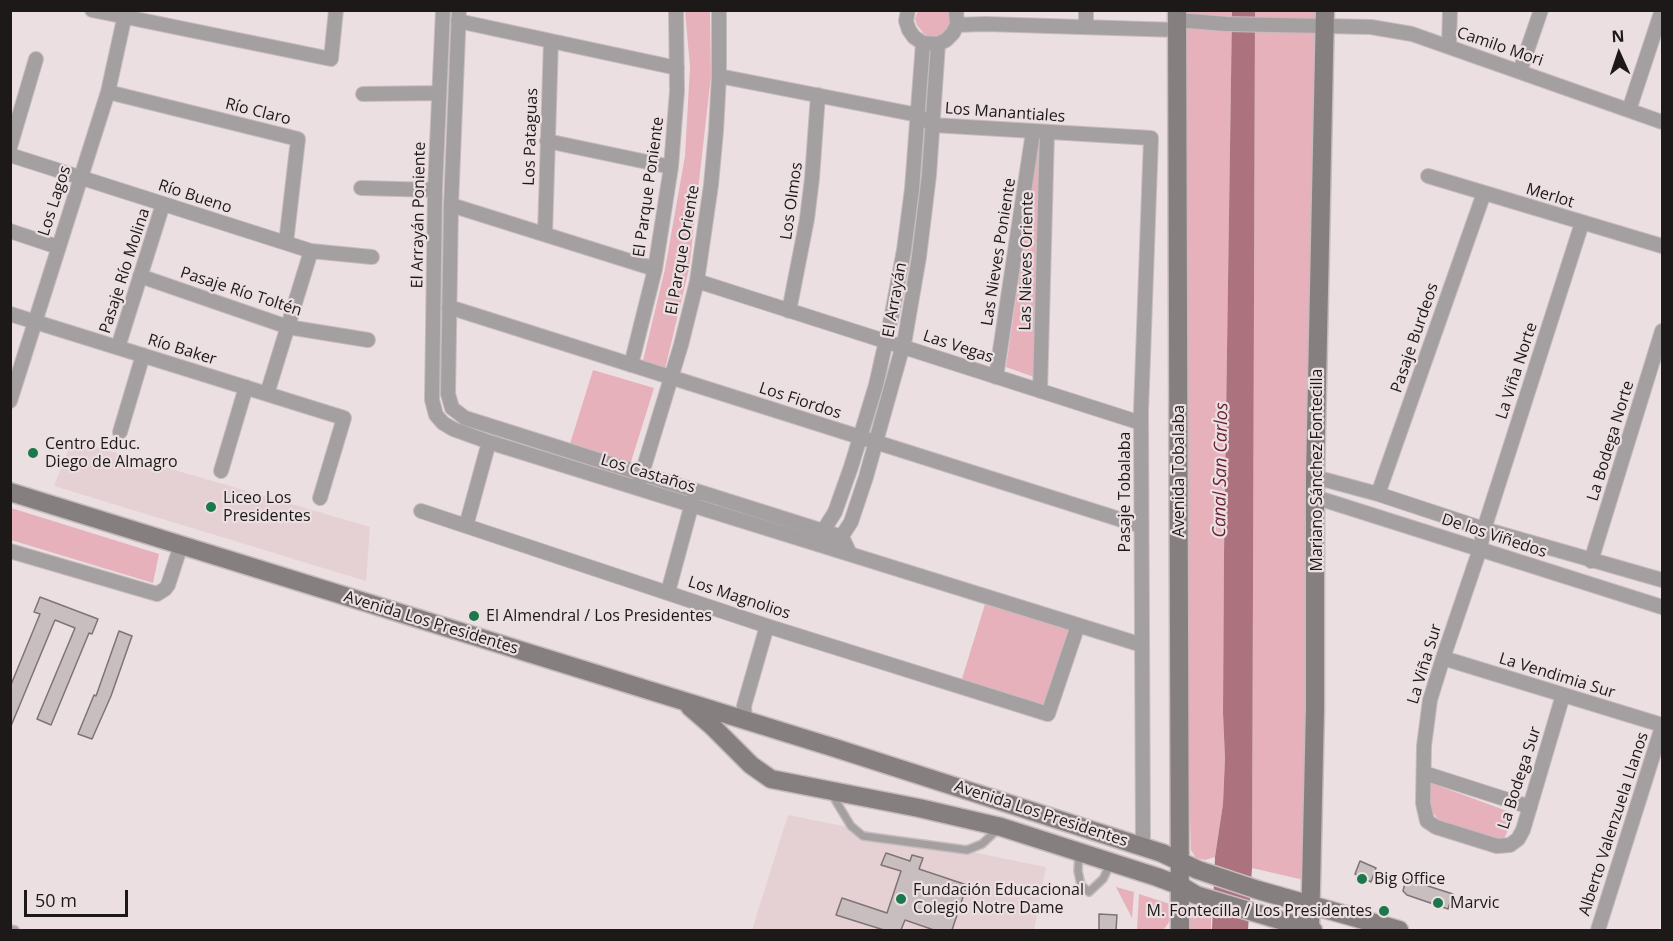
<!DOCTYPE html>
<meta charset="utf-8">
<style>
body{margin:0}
#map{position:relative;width:1673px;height:941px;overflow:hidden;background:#ebdfe1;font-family:"Open Sans",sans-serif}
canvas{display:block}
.frame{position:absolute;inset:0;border:12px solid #1d1919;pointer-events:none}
.north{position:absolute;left:1589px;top:24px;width:60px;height:60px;-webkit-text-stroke:4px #ebdfe1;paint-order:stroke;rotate:357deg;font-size:16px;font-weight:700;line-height:24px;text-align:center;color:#1d1919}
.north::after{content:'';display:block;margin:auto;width:21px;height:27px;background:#1d1919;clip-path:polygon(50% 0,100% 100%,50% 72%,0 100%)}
.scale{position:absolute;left:24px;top:890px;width:104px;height:27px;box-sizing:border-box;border:3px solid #1d1919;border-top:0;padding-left:8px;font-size:18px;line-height:21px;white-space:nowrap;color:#1d1919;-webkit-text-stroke:4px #ebdfe1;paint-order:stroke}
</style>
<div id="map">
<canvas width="1673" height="941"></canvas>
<div class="frame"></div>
<div class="north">N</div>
<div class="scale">50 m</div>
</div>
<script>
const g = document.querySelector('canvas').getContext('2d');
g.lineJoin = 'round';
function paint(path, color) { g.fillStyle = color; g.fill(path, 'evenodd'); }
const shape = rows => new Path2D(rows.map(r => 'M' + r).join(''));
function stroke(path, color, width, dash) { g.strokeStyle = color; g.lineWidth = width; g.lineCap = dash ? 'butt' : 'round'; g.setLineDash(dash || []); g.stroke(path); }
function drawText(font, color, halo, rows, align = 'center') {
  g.font = font + ' "Open Sans",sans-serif'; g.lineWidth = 4.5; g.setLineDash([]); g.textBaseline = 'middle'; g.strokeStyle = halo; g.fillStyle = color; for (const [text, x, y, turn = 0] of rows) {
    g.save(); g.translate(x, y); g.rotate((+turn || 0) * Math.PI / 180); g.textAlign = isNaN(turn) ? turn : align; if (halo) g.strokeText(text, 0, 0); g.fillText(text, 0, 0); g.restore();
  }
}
paint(shape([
 [72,440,370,527,366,581,54,486],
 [788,815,1046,867,1034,930,752,930]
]), '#e5d1d4');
paint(shape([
 [918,10,949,11,950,25,948,29,939,36,929,36,924,34,917,25,915,19],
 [685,11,710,11,711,76,689,269,664,373,642,365,665,269,685,156,690,67],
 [1187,11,1232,11,1224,554,1223,713,1225,758,1223,804,1215,857,1205,860,1196,858,1191,850,1188,751,1184,131],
 [1255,11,1318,11,1304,880,1252,868],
 [1039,139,1034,377,1006,367],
 [593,370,654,388,630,465,569,447],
 [11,508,159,554,153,583,11,540],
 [986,601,1069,627,1043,708,961,682],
 [1431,783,1515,814,1503,841,1440,821,1431,811],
 [1116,887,1134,892,1132,918],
 [1139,894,1170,904,1169,922,1165,928,1161,930,1137,930],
 [1196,907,1205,907,1211,913,1211,930,1189,930,1190,910]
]), '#e6b1ba');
paint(shape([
 [1255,10,1252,868,1248,930,1212,930,1215,857,1223,804,1225,758,1223,713,1224,554,1232,11]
]), '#ac727d');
const building = shape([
 [40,597,98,619,92,634,89,633,51,725,37,719,75,628,55,620,11,726,10,687,40,614,34,612,40,597],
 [119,631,132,636,111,696,92,739,78,734,94,695,96,696,119,631],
 [886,853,910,861,912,855,923,858,919,869,967,885,952,930,934,930,905,920,901,930,884,930,836,915,842,898,887,913,901,871,881,865,886,853],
 [1360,861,1376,868,1371,882,1355,874,1360,861],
 [1406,879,1453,894,1448,909,1407,895,1403,891,1406,879],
 [1099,914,1117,915,1116,930,1099,930,1099,914]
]);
paint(building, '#c9bebf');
stroke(building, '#7e7476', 1.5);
const lane = shape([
 [831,793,851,826,863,836,967,850,982,844,997,830],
 [1079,854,1078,871,1081,885,1089,892,1103,879,1111,863],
 [10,929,15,930]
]);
const street = shape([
 [92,10,331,59,336,10],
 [443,10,435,190,432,400,436,415,443,423,453,429,489,442,1142,645],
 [459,10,451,205,448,394,452,408,465,418,842,537,850,554],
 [908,10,906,21,909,30,914,37,923,43,938,44,946,40,953,33,957,25,956,10],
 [1177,20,1226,24,1371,27,1412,34,1662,122],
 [458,21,677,68],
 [957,25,985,24,1177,30],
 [1086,26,1086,10],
 [1449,46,1450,10],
 [1520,71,1541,10],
 [719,76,918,115,933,125,1151,138,1141,411,1143,846],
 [108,92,298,139,286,243],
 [363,94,439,93],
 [1629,110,1662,10],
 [547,141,671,167],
 [10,147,36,59],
 [10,155,311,251,372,257],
 [1428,176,1662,246],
 [361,188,435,190],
 [451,205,655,269],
 [10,231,58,247],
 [545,234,551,41],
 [140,276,288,327,368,340],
 [697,281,1141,423],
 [449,307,1141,526],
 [789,311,807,219,812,178,818,95],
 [10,314,344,418,320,498],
 [118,347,163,204],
 [631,365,655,269,671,167,677,91,676,10],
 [996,377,1033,132],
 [1040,391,1047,132],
 [267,394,311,251],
 [10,401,108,92,126,10],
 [120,432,143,355],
 [221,471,246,387],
 [1315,477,1378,494,1484,529,1662,580],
 [640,480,681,345,697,281,711,185,716,131,719,76,719,10],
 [1378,494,1484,193],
 [1315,497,1662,607],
 [421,511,767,626,1048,714,1078,625],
 [466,526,489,442],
 [820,536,835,512,851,467,876,385,892,314,904,250,912,189,923,43],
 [838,542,851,522,866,477,905,338,919,257,929,175,938,44],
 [10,551,157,594,165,589,168,585,181,545],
 [1591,561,1662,331],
 [668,592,694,496],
 [1443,658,1662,725],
 [1563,695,1523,830,1518,839,1510,845,1497,846,1436,827,1427,821,1423,803,1424,746,1430,700,1443,658,1480,549,1484,529,1582,223],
 [745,721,744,706,767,626],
 [1424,773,1530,807],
 [1598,930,1662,727]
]);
const secondary = shape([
 [1177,10,1180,930],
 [10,492,835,748,1162,853,1198,870,1258,890,1399,930],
 [690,707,712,726,751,765,771,779,919,808,1001,827,1157,877,1181,886,1196,895,1313,930],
 [1310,930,1315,709,1315,477,1325,10]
]);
stroke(lane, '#c6bbbd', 10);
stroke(street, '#c6bbbd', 16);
stroke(secondary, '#c6bbbd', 21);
stroke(lane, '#a49fa0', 7);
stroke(street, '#a49fa0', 14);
stroke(secondary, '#867f80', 18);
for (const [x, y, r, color] of [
 [33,453,6,"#1d774c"],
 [211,507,6,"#1d774c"],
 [474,616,6,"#1d774c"],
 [1362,879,6,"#1d774c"],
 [901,899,6,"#1d774c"],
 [1438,903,6,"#1d774c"],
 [1384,911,6,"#1d774c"]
]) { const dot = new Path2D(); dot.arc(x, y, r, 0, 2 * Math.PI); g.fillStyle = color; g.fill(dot); stroke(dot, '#ebdfe1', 2); }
drawText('16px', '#1d1919', '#ebdfe1', [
 ["Camilo Mori",1500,47,19],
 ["Río Claro",258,112,14],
 ["Los Manantiales",1005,113,4],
 ["Los Pataguas",531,137,-88],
 ["El Parque Poniente",649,187,-82],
 ["Merlot",1550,196,17],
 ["Río Bueno",195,197,18],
 ["Los Lagos",55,201,-72],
 ["Los Olmos",792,201,-82],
 ["El Arrayán Poniente",419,215,-89],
 ["El Parque Oriente",683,250,-80],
 ["Las Nieves Poniente",999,252,-81],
 ["Las Nieves Oriente",1027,261,-89],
 ["Pasaje Río Molina",125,271,-72],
 ["Pasaje Río Toltén",241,292,18],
 ["El Arrayán",895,300,-80],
 ["Pasaje Burdeos",1415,338,-71],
 ["Las Vegas",958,347,18],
 ["Río Baker",182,350,17],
 ["La Viña Norte",1517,371,-72],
 ["Los Fiordos",800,401,18],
 ["La Bodega Norte",1611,441,-73],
 ["Mariano Sánchez Fontecilla",1317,470,-90],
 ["Avenida Tobalaba",1179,471,-90],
 ["Los Castaños",648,474,17],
 ["Pasaje Tobalaba",1125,492,-90],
 ["De los Viñedos",1494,536,18],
 ["Los Magnolios",739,598,18],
 ["Avenida Los Presidentes",431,623,17],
 ["La Viña Sur",1425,664,-73],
 ["La Vendimia Sur",1557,676,17],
 ["La Bodega Sur",1520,778,-72],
 ["Avenida Los Presidentes",1041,814,18],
 ["Alberto Valenzuela Llanos",1614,824,-72]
]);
drawText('16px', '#1d1919', '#ebdfe1', [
 ["Centro Educ.",45,444],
 ["Diego de Almagro",45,462],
 ["Liceo Los",223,498],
 ["Presidentes",223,516],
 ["El Almendral / Los Presidentes",486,616],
 ["Big Office",1374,879],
 ["Fundación Educacional",913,890],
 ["Colegio Notre Dame",913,908],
 ["Marvic",1450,903],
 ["M. Fontecilla / Los Presidentes",1372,911,"right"]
], 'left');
drawText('italic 18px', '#671f33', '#ebdfe1', [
 ["Canal San Carlos",1221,470,-89]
]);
</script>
